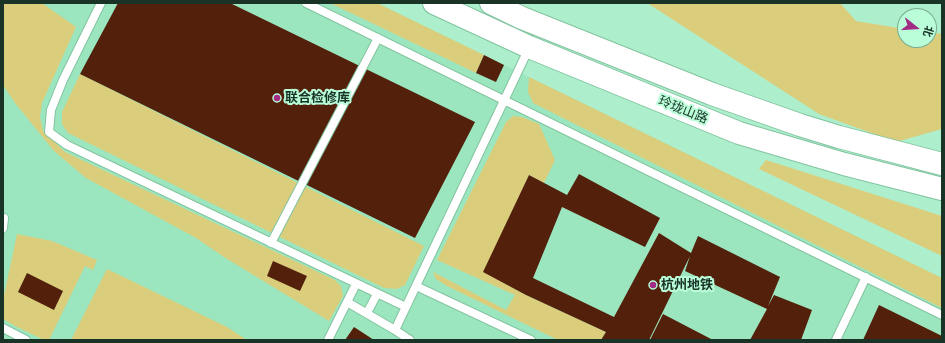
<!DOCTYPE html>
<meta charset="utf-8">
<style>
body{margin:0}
#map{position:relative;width:945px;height:343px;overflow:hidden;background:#adefcc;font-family:"Roboto Serif","Noto Sans SC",serif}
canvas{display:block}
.frame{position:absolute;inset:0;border:4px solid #193326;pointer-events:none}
.north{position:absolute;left:897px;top:8px;width:40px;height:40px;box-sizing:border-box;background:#bafdd9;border:1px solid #7aac91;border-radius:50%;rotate:107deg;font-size:11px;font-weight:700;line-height:16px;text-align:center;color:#193326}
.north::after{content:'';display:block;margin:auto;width:14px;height:18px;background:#a22b83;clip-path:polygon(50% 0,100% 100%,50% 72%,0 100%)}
</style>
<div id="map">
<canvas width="945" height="343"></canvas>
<div class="frame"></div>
<div class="north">北</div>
</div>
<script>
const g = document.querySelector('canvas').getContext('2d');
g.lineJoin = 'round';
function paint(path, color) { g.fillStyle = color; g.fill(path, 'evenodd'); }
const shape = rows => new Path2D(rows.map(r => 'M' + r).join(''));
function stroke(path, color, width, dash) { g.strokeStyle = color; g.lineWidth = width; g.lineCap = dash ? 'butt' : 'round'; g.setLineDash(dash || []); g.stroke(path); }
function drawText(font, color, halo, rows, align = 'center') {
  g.font = font + ' "Roboto Serif","Noto Sans SC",serif'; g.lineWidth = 4; g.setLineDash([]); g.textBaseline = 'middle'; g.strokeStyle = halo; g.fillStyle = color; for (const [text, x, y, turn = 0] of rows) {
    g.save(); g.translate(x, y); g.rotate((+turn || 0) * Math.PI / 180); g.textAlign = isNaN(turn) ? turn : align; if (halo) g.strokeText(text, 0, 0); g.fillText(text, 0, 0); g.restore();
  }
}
paint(shape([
 [3,3,377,3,942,278,942,340,3,340]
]), '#9ce6bf');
paint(shape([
 [3,3,42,3,76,27,42,103,40,117,43,131,65,152,335,280,341,286,343,296,329,321,224,257,196,238,86,178,54,151,15,103,3,85],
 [330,3,377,3,484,55,476,73],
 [647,3,840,3,856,21,905,29,905,40,929,40,929,32,942,34,942,129,896,142,819,114],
 [80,74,424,246,405,285,397,289,384,288,68,133,62,124,62,112],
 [529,77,942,278,942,308,533,103,528,92],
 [513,116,522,117,539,124,555,160,544,183,529,175,484,272,526,295,606,332,601,340,558,340,447,286,436,279,433,272,506,310,515,295,437,260,506,122],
 [766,160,942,216,942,256,759,169],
 [17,234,52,241,97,260,93,270,85,266,49,340,44,340,15,326,3,319,3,300],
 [107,269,227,327,247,340,71,340]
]), '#dace7c');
paint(shape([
 [118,3,230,3,475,122,415,238,80,74],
 [484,55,504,65,496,82,476,73],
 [579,174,660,218,645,247,562,207,533,278,614,317,659,233,691,253,698,236,780,277,768,306,774,295,812,310,801,340,750,340,767,309,685,271,690,256,649,340,601,340,606,332,526,295,483,272,529,175,567,195],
 [273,261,307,276,300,291,267,276],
 [27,273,63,291,54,310,18,292],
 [879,305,942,336,942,340,863,340],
 [663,314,713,340,650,340],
 [354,327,374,340,345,340]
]), '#53200c');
const service = shape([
 [101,3,63,80,51,110,49,132,67,145,406,307],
 [306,3,942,315],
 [3,228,4,218],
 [271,243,378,38],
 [416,286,531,340],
 [347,302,395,330],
 [367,313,377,294],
 [3,328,26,340],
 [328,340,356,284],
 [410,340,395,330,529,48],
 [836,340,866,277]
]);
const secondary = shape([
 [434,3,529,47,739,133,844,164,942,189],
 [491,3,522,18,712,94,800,125,839,137,942,164]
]);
stroke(service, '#82c3a0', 10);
stroke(secondary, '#82c3a0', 24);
stroke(service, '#fff', 8);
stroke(secondary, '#fff', 22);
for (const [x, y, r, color] of [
 [277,98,4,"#a22b83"],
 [653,285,4,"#a22b83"]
]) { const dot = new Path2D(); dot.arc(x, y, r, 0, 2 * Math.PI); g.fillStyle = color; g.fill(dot); stroke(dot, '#bafdd9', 1.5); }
drawText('bold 13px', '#193326', '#bafdd9', [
 ["联合检修库",285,98],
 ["杭州地铁",661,285]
], 'left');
drawText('13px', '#193326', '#bafdd9', [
 ["玲珑山路",683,110,22]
]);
</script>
